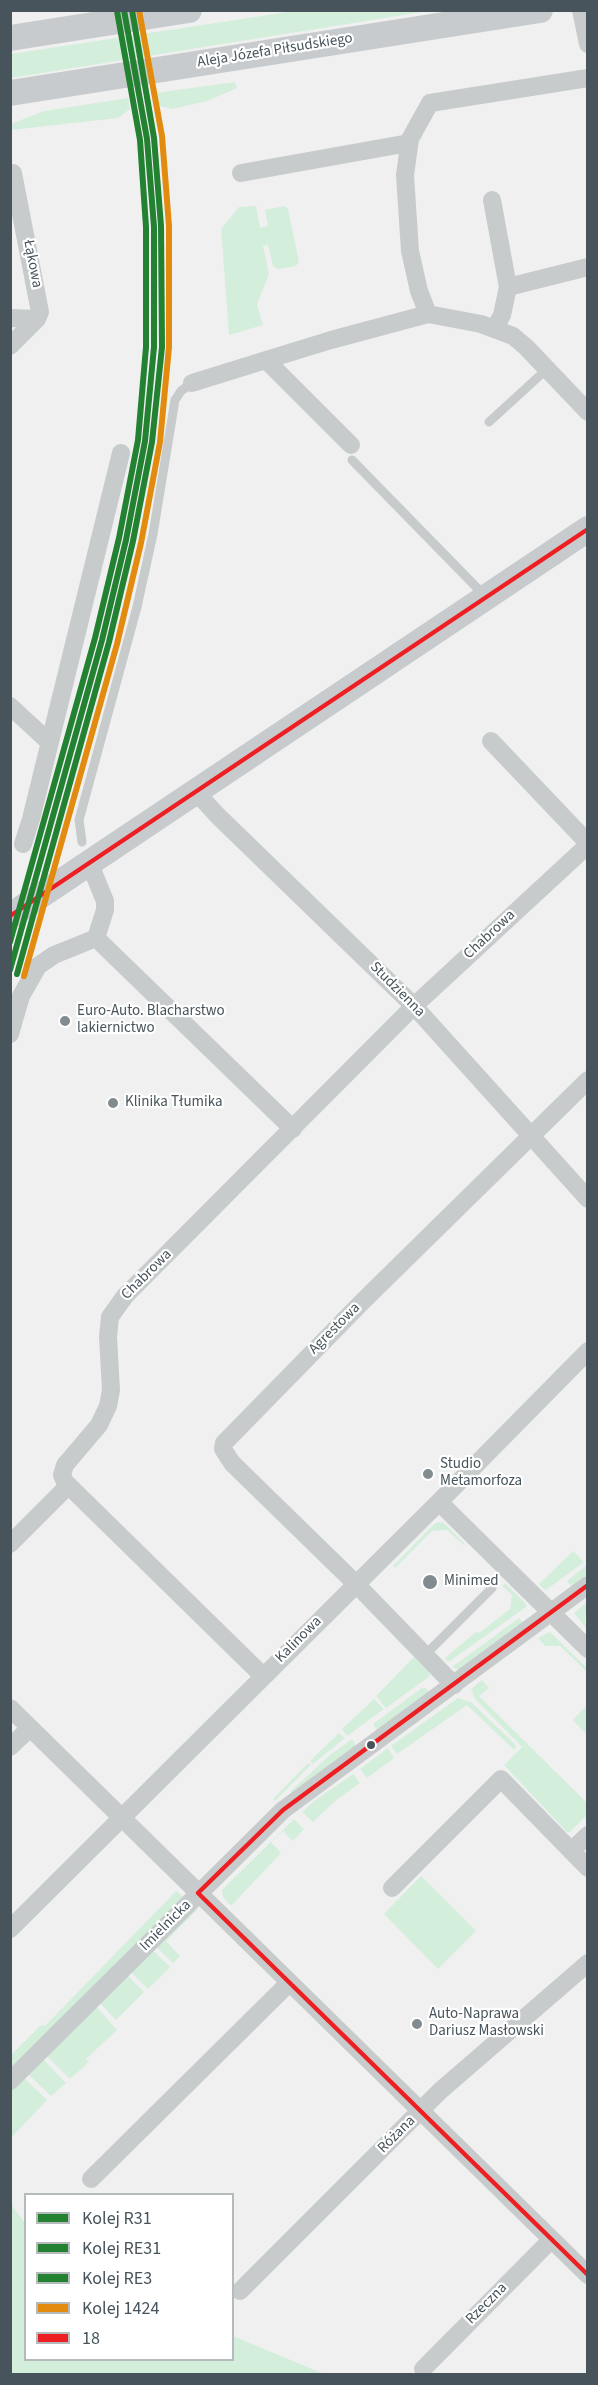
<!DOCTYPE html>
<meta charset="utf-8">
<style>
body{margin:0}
#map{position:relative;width:598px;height:2385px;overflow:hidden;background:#f0f0f0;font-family:"Source Sans 3",sans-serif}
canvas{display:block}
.frame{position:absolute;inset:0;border:12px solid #47545b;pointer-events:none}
.legend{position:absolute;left:24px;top:2193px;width:210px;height:168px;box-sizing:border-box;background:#fff;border:2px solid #b5bbbd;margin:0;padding:8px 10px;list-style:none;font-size:18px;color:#47545b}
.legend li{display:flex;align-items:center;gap:12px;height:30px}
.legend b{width:30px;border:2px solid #b5bbbd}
</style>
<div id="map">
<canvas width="598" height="2385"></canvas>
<div class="frame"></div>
<ul class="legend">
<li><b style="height:8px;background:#238132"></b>Kolej R31</li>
<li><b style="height:8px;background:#238132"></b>Kolej RE31</li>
<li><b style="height:8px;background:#238132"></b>Kolej RE3</li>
<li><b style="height:8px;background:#e38b0e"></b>Kolej 1424</li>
<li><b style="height:8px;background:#ee1f23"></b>18</li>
</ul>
</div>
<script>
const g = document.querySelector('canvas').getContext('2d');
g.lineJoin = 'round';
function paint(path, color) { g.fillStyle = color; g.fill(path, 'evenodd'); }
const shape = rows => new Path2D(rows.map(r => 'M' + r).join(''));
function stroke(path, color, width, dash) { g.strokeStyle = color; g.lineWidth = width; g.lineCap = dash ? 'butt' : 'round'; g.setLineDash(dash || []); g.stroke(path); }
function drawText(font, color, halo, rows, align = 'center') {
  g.font = font + ' "Source Sans 3",sans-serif'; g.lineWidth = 4.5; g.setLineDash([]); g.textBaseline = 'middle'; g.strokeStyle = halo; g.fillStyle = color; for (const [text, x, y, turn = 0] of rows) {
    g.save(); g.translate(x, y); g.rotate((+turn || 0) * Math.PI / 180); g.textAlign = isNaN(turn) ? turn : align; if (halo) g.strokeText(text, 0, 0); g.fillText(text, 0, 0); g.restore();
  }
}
paint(shape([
 [301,10,428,11,11,78,11,54],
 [235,82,237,88,207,101,172,109,157,105,155,93],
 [128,98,130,109,118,118,11,130,11,124,44,111],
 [256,206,260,228,268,226,265,210,285,206,288,209,299,262,296,266,278,269,273,266,268,245,263,246,269,274,257,304,263,325,229,335,221,229,239,207],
 [439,1522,444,1523,465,1544,464,1545,447,1530,432,1531,395,1568,393,1566,434,1524],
 [573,1551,584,1562,546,1590,544,1589,539,1584],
 [587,1565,587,1574,572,1587,567,1581],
 [505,1583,526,1604,526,1607,450,1661,447,1661,445,1658,476,1632,479,1633,510,1609,512,1595,502,1586],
 [587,1602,585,1619,586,1628,574,1613],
 [519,1618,524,1623,459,1670,452,1667],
 [550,1632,587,1668,587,1672,560,1646,545,1646,538,1638],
 [414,1657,428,1671,430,1676,386,1708,376,1696],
 [482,1680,489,1688,479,1696,587,1803,587,1815,570,1832,567,1832,504,1765,522,1747,475,1699,471,1689],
 [422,1688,426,1688,429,1692,377,1730,373,1724],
 [458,1698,471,1702,515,1744,516,1747,514,1750,467,1705,397,1754,391,1746],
 [374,1699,384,1709,347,1736,342,1729],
 [587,1705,587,1735,573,1720],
 [339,1733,345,1738,313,1764,310,1761],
 [352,1739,356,1746,291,1793,291,1791,330,1755],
 [388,1748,394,1758,367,1778,360,1769],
 [308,1763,311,1765,275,1801,273,1799],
 [353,1774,360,1783,335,1801,313,1822,302,1812,314,1801],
 [294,1819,304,1829,293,1841,283,1831,271,1842,281,1853,231,1906,223,1897,222,1890],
 [421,1876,476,1931,438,1969,384,1914],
 [176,1891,186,1899,14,2070,11,2067,11,2055,40,2026,46,2025],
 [194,1909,197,1910,166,1941,180,1956,173,1963,153,1944],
 [149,1947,170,1967,148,1989,128,1969],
 [124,1972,144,1992,116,2020,97,2000],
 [94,2004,117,2030,86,2059,89,2062,70,2079,44,2053],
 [40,2056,66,2083,51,2096,25,2071],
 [21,2075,47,2100,12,2137,10,2086],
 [11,2204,25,2223,26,2360,232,2360,233,2336,324,2374,11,2374]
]), '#d4eedc');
stroke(shape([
 [489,422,547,369],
 [352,460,484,595],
 [82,842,79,820,137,607,153,534,175,400,181,391,192,383],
 [425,1655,492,1588]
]), '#c7cbcc', 9);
stroke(shape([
 [581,10,588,44],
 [588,78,430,103,410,139,405,175,410,251,419,291,428,314,481,324,513,336,526,347,588,412],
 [241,173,409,143],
 [492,200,508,287],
 [10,318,37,319],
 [495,328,502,315,508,287,588,267],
 [10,346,37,319,40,312,13,173],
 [266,360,331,340,428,314],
 [192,383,266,360,351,445],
 [10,706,49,742],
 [491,741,588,843],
 [195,791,218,816,414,1006,588,1199],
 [23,844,31,819,121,453],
 [89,862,105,901,105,910,96,938,293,1129],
 [10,1034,21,996,38,966,54,955,96,938],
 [439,1502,588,1649],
 [10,1544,67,1487],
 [263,1676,65,1482,62,1475,65,1465,99,1425,108,1406,111,1390,108,1337,110,1317,125,1296,414,1006,588,845],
 [454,1685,355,1583,232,1463,223,1449,224,1443,363,1301,588,1080],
 [10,1708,588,2275],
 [10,1747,30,1728],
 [571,1851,588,1835],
 [392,1888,501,1779,588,1868],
 [10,1929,439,1502,588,1351],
 [10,2081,283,1810,588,1585],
 [91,2179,289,1983],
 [240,2291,440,2091,588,1963],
 [423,2369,551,2240]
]), '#c7cbcc', 18);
stroke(shape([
 [10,38,189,10],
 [10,93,540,10],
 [10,916,588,529]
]), '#c8cbcd', 26);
stroke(shape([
 [10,916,588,529],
 [198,1893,588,2275],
 [198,1893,283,1810,588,1585]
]), '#ee1f23', 4.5);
stroke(shape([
 [10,970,102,640,126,540,145,441,154,347,154,227,147,139,124,10]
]), '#238132', 6);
stroke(shape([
 [17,974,109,642,133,541,152,442,162,347,161,226,154,138,132,10]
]), '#238132', 6);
stroke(shape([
 [10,942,95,638,119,538,138,440,146,347,146,227,140,140,117,11]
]), '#238132', 6);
stroke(shape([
 [24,976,117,644,141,543,160,442,169,347,169,226,162,136,139,10]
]), '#e38b0e', 6);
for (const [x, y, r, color] of [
 [65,1021,6,"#828b8f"],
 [113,1103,6,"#828b8f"],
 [428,1474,6,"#828b8f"],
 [430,1582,8,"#828b8f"],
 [371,1745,5,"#47545b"],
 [417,2024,6,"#828b8f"]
]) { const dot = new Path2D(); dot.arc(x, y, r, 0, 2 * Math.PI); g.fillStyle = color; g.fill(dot); stroke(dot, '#fff', 2); }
drawText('15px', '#47545b', '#fff', [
 ["Aleja Józefa Piłsudskiego",275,51,-9],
 ["Łąkowa",32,264,79],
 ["Chabrowa",490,935,-43],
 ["Studzienna",397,990,45],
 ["Chabrowa",147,1275,-45],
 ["Agrestowa",335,1329,-45],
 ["Kalinowa",299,1640,-45],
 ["Imielnicka",166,1926,-45],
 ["Różana",397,2135,-45],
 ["Rzeczna",487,2304,-45]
]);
drawText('15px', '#47545b', '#fff', [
 ["Euro-Auto. Blacharstwo",77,1012],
 ["lakiernictwo",77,1029],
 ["Klinika Tłumika",125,1103],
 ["Studio",440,1465],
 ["Metamorfoza",440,1482],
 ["Minimed",444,1582],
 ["Auto-Naprawa",429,2015],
 ["Dariusz Masłowski",429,2032]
], 'left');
</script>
